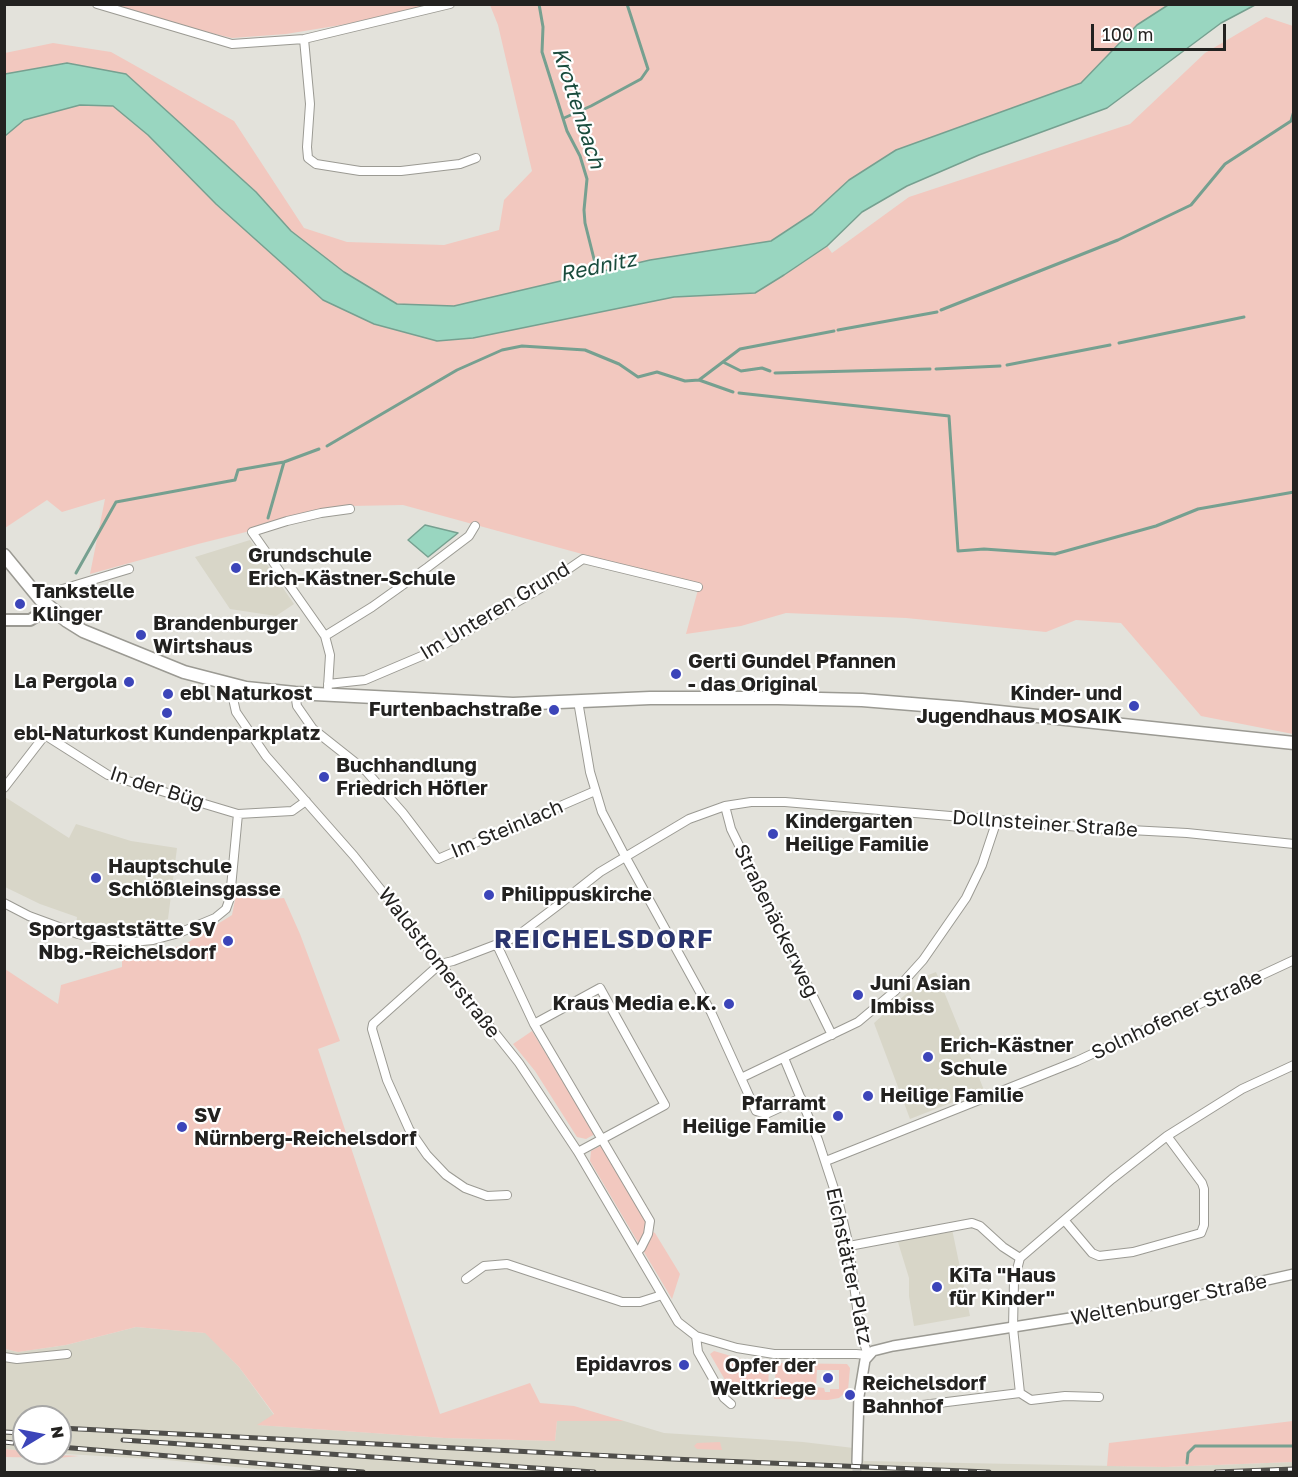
<!DOCTYPE html>
<meta charset="utf-8">
<style>
body{margin:0}
#map{position:relative;width:1298px;height:1477px;overflow:hidden;background:#e3e2db;font-family:"Golos Text",sans-serif}
canvas{display:block}
.frame{position:absolute;inset:0;border:6px solid #232220;pointer-events:none}
.north{position:absolute;left:12px;top:1405px;width:60px;height:60px;box-sizing:border-box;background:#fff;border:2px solid #a7a7a6;border-radius:50%;rotate:80deg;font-size:16px;font-weight:700;line-height:24px;text-align:center;color:#232220}
.north::after{content:'';display:block;margin:auto;width:21px;height:27px;background:#3c45b9;clip-path:polygon(50% 0,100% 100%,50% 72%,0 100%)}
.scale{position:absolute;left:1091px;top:24px;width:135px;height:27px;box-sizing:border-box;border:3px solid #232220;border-top:0;padding-left:8px;font-size:18px;line-height:21px;white-space:nowrap;color:#232220;-webkit-text-stroke:4px #fff;paint-order:stroke}
</style>
<div id="map">
<canvas width="1298" height="1477"></canvas>
<div class="frame"></div>
<div class="north">N</div>
<div class="scale">100 m</div>
</div>
<script>
const g = document.querySelector('canvas').getContext('2d');
g.lineJoin = 'round';
function paint(path, color) { g.fillStyle = color; g.fill(path, 'evenodd'); }
const shape = rows => new Path2D(rows.map(r => 'M' + r).join(''));
function stroke(path, color, width, dash) { g.strokeStyle = color; g.lineWidth = width; g.lineCap = dash ? 'butt' : 'round'; g.setLineDash(dash || []); g.stroke(path); }
function drawText(font, color, halo, rows, align = 'center') {
  g.font = font + ' "Golos Text",sans-serif'; g.lineWidth = 4.5; g.setLineDash([]); g.textBaseline = 'middle'; g.strokeStyle = halo; g.fillStyle = color; for (const [text, x, y, turn = 0] of rows) {
    g.save(); g.translate(x, y); g.rotate((+turn || 0) * Math.PI / 180); g.textAlign = isNaN(turn) ? turn : align; if (halo) g.strokeText(text, 0, 0); g.fillText(text, 0, 0); g.restore();
  }
}
paint(shape([
 [250,540,294,604,276,616,230,609,195,557],
 [5,797,69,838,76,824,131,841,177,848,168,919,132,929,125,935,104,933,76,926,77,917,40,904,5,887],
 [936,972,984,1090,910,1119,874,1023,926,976],
 [952,1229,970,1316,914,1326,909,1296,909,1278,897,1239],
 [136,1327,206,1333,239,1367,274,1415,259,1425,444,1438,555,1441,557,1421,624,1421,664,1433,803,1442,862,1449,864,1461,1165,1467,1293,1462,1293,1472,285,1472,167,1460,50,1453,60,1453,60,1417,24,1417,24,1451,5,1449,4,1349,18,1352,66,1345]
]), '#d8d6c8');
paint(shape([
 [114,5,114,4,428,5,347,24,286,34,232,38,198,30],
 [490,5,1168,5,1137,25,1081,83,896,150,849,180,812,214,771,241,650,260,454,306,397,304,344,272,291,231,256,192,126,74,67,63,5,74,5,53,53,43,111,52,234,121,304,228,347,242,444,245,499,230,504,200,532,171,498,25],
 [1266,17,1293,26,1293,734,1201,716,1121,623,1076,620,1046,632,906,618,786,613,741,626,686,634,699,586,403,505,350,506,198,544,90,574,105,499,62,512,47,500,5,528,4,136,24,120,80,105,113,105,148,135,216,204,323,300,374,324,438,341,473,338,674,297,755,293,784,275,827,246,832,253,909,197,1130,124,1205,53],
 [236,895,263,900,284,898,300,934,340,1041,318,1049,440,1414,530,1383,540,1403,574,1406,624,1421,557,1421,555,1441,444,1438,257,1425,274,1414,239,1367,205,1333,136,1327,66,1345,18,1352,5,1349,5,969,58,1004,61,985,122,967,122,957,136,957,184,945,232,915],
 [532,1031,595,1134,586,1139,577,1137,535,1071,513,1044],
 [602,1145,647,1221,647,1226,641,1243,639,1244,590,1161,591,1151],
 [653,1232,655,1233,680,1274,672,1299,644,1252,644,1247],
 [714,1351,748,1361,769,1363,768,1393,760,1393,759,1395,732,1392,710,1354],
 [776,1363,847,1364,850,1368,848,1390,839,1398,828,1400,774,1399],
 [817,1370,839,1370,839,1389,830,1389,830,1392,825,1392,824,1388,816,1387],
 [1293,1421,1293,1462,1165,1467,1107,1466,1109,1443],
 [720,1442,722,1450,697,1449,694,1446,697,1443],
 [5,1449,24,1451,24,1453,79,1456,58,1458,5,1457]
]), '#f2c8bf');
const water = shape([
 [1168,5,1255,5,1221,23,1107,108,979,155,907,186,862,212,827,246,784,275,755,293,674,297,473,338,437,341,374,324,323,300,216,204,148,135,113,106,80,105,24,120,5,136,5,74,67,63,126,74,256,192,291,231,344,272,397,304,454,306,650,260,771,241,812,214,849,180,896,150,1081,83,1137,25,1168,5],
 [425,525,458,533,428,557,408,540,425,525]
]);
paint(water, '#99d6c0');
stroke(water, '#76a090', 1.5);
stroke(shape([
 [539,4,543,27,542,52,567,131,580,156,587,179,584,210,585,223,594,259,602,273],
 [564,118,591,106,641,79,648,69,627,4],
 [941,310,1118,240,1191,205,1225,164,1291,121,1294,111],
 [838,330,937,312],
 [1119,343,1244,317],
 [723,362,741,371,762,368,770,371],
 [1007,365,1110,345],
 [936,369,1000,366],
 [775,373,930,369],
 [699,380,740,349,834,331],
 [739,393,949,416,958,551,984,549,1055,554,1156,526,1198,509,1294,492],
 [327,446,457,370,502,350,522,346,585,350,619,364,638,377,657,372,685,381,699,380,733,392],
 [268,518,284,462],
 [76,573,116,502,235,480,238,470,284,462,319,449],
 [1187,1463,1188,1453,1195,1446,1294,1446]
]), '#76a090', 3);
stroke(shape([
 [857,1472,857,1462]
]), '#bdbcb6', 9, [9, 4.5]);
const minor = shape([
 [97,4,232,44,304,39,450,4],
 [304,39,310,104,307,147,308,158,316,164,360,171,401,171,460,164,476,158],
 [40,599,46,594,129,569],
 [325,636,372,607,428,567,469,536,475,526],
 [328,684,365,680,431,652,541,588,583,559,698,587],
 [230,685,236,712,266,756,354,856,519,1063,578,1152,678,1322,696,1336,737,1348,774,1354,856,1354,868,1355],
 [328,687,330,655,325,636,252,532,287,521,321,513,350,509],
 [295,693,297,706,313,729,366,771,403,813,438,859,595,791],
 [578,701,590,772,602,812,625,856,711,1012,756,1111,766,1114,801,1098],
 [4,788,45,735,108,775,238,814,292,811,306,801],
 [725,806,731,829,832,1035],
 [4,903,29,916,78,934,107,941,132,942,153,940,179,933,215,918,226,909,230,898,238,814],
 [497,945,534,1024,650,1221,648,1234,641,1248,637,1252],
 [534,1024,600,988,665,1105,578,1152],
 [784,1058,818,1140,839,1204,849,1246,860,1331,868,1355],
 [741,1078,858,1022,895,991,923,960,966,898,982,865,997,820],
 [826,1161,1077,1061,1294,960],
 [507,1195,487,1196,465,1188,446,1175,427,1155,409,1129,387,1080,372,1029,373,1024,440,964,453,961,516,937,557,906,600,872,689,819,725,806,751,802,785,802,1092,828,1187,833,1294,844],
 [1065,1221,1092,1253,1099,1256,1133,1252,1201,1233,1204,1225,1204,1189,1202,1183,1167,1136],
 [849,1246,972,1223,980,1226,1003,1247,1020,1258],
 [466,1279,484,1266,507,1264,622,1302,640,1302,662,1295],
 [696,1336,698,1352,724,1398,731,1404],
 [4,1357,17,1359,67,1354],
 [1020,1393,1013,1328,1014,1281,1020,1258,1112,1179,1167,1136,1242,1089,1294,1065],
 [882,1410,1020,1393,1031,1400,1065,1396,1099,1397]
]);
const tertiary = shape([
 [857,1462,859,1396,865,1360,873,1351,893,1346,1159,1304,1294,1274]
]);
const secondary = shape([
 [4,620,30,620,50,608]
]);
const primary = shape([
 [4,555,40,599,67,621,83,631,184,672,246,688,295,693,513,704,650,698,778,698,862,700,961,708,1294,743]
]);
stroke(minor, '#9b9a93', 10);
stroke(tertiary, '#9b9a93', 12);
stroke(secondary, '#9b9a93', 14);
stroke(primary, '#9b9a93', 15);
stroke(minor, '#fff', 8);
stroke(tertiary, '#fff', 9);
stroke(secondary, '#fff', 10);
stroke(primary, '#fff', 12);
const rail = shape([
 [60,1428,672,1459,989,1472],
 [4,1432,24,1433],
 [123,1440,594,1472],
 [4,1442,24,1444],
 [60,1447,363,1472],
 [1216,1472,1294,1469]
]);
stroke(rail, '#4f4e4a', 5);
stroke(rail, '#fff', 3, [9]);
for (const [x, y, r, color] of [
 [236,568,6,"#3c45b9"],
 [20,604,6,"#3c45b9"],
 [141,635,6,"#3c45b9"],
 [676,674,6,"#3c45b9"],
 [129,682,6,"#3c45b9"],
 [168,694,6,"#3c45b9"],
 [1134,706,6,"#3c45b9"],
 [554,710,6,"#3c45b9"],
 [167,713,6,"#3c45b9"],
 [324,777,6,"#3c45b9"],
 [773,834,6,"#3c45b9"],
 [96,878,6,"#3c45b9"],
 [489,895,6,"#3c45b9"],
 [228,941,6,"#3c45b9"],
 [858,995,6,"#3c45b9"],
 [729,1004,6,"#3c45b9"],
 [928,1057,6,"#3c45b9"],
 [868,1096,6,"#3c45b9"],
 [838,1116,6,"#3c45b9"],
 [182,1127,6,"#3c45b9"],
 [937,1287,6,"#3c45b9"],
 [684,1365,6,"#3c45b9"],
 [828,1378,6,"#3c45b9"],
 [850,1395,6,"#3c45b9"]
]) { const dot = new Path2D(); dot.arc(x, y, r, 0, 2 * Math.PI); g.fillStyle = color; g.fill(dot); stroke(dot, '#fff', 2); }
drawText('bold 20px', '#232220', '#fff', [
 ["Grundschule",248,556],
 ["Erich-Kästner-Schule",248,579],
 ["Tankstelle",32,592],
 ["Klinger",32,615],
 ["Brandenburger",153,624],
 ["Wirtshaus",153,647],
 ["Gerti Gundel Pfannen",688,662],
 ["- das Original",688,685],
 ["La Pergola",117,682,"right"],
 ["ebl Naturkost",180,694],
 ["Kinder- und",1122,694,"right"],
 ["Jugendhaus MOSAIK",1122,717,"right"],
 ["Furtenbachstraße",542,710,"right"],
 ["ebl-Naturkost Kundenparkplatz",167,734,"center"],
 ["Buchhandlung",336,766],
 ["Friedrich Höfler",336,789],
 ["Kindergarten",785,822],
 ["Heilige Familie",785,845],
 ["Hauptschule",108,867],
 ["Schlößleinsgasse",108,890],
 ["Philippuskirche",501,895],
 ["Sportgaststätte SV",216,930,"right"],
 ["Nbg.-Reichelsdorf",216,953,"right"],
 ["Juni Asian",870,984],
 ["Imbiss",870,1007],
 ["Kraus Media e.K.",717,1004,"right"],
 ["Erich-Kästner",940,1046],
 ["Schule",940,1069],
 ["Heilige Familie",880,1096],
 ["Pfarramt",826,1104,"right"],
 ["Heilige Familie",826,1127,"right"],
 ["SV",194,1116],
 ["Nürnberg-Reichelsdorf",194,1139],
 ["KiTa \"Haus",949,1276],
 ["für Kinder\"",949,1299],
 ["Epidavros",672,1365,"right"],
 ["Opfer der",816,1366,"right"],
 ["Weltkriege",816,1389,"right"],
 ["Reichelsdorf",862,1384],
 ["Bahnhof",862,1407]
], 'left');
drawText('20px', '#232220', '#fff', [
 ["Im Unteren Grund",495,611,-31],
 ["In der Büg",157,788,18],
 ["Dollnsteiner Straße",1045,824,4],
 ["Im Steinlach",507,829,-23],
 ["Straßenäckerweg",776,921,64],
 ["Waldstromerstraße",439,963,52],
 ["Solnhofener Straße",1177,1015,-25],
 ["Eichstätter Platz",849,1266,78],
 ["Weltenburger Straße",1169,1300,-11]
]);
drawText('italic 21px', '#1a4c3d', '#fff', [
 ["Krottenbach",578,108,72],
 ["Rednitz",598,267,-12]
]);
g.letterSpacing = '1.5px';
drawText('bold 26px', '#2b356f', '#fff', [
 ["REICHELSDORF",604,940]
]);
g.letterSpacing = '0px';
</script>
